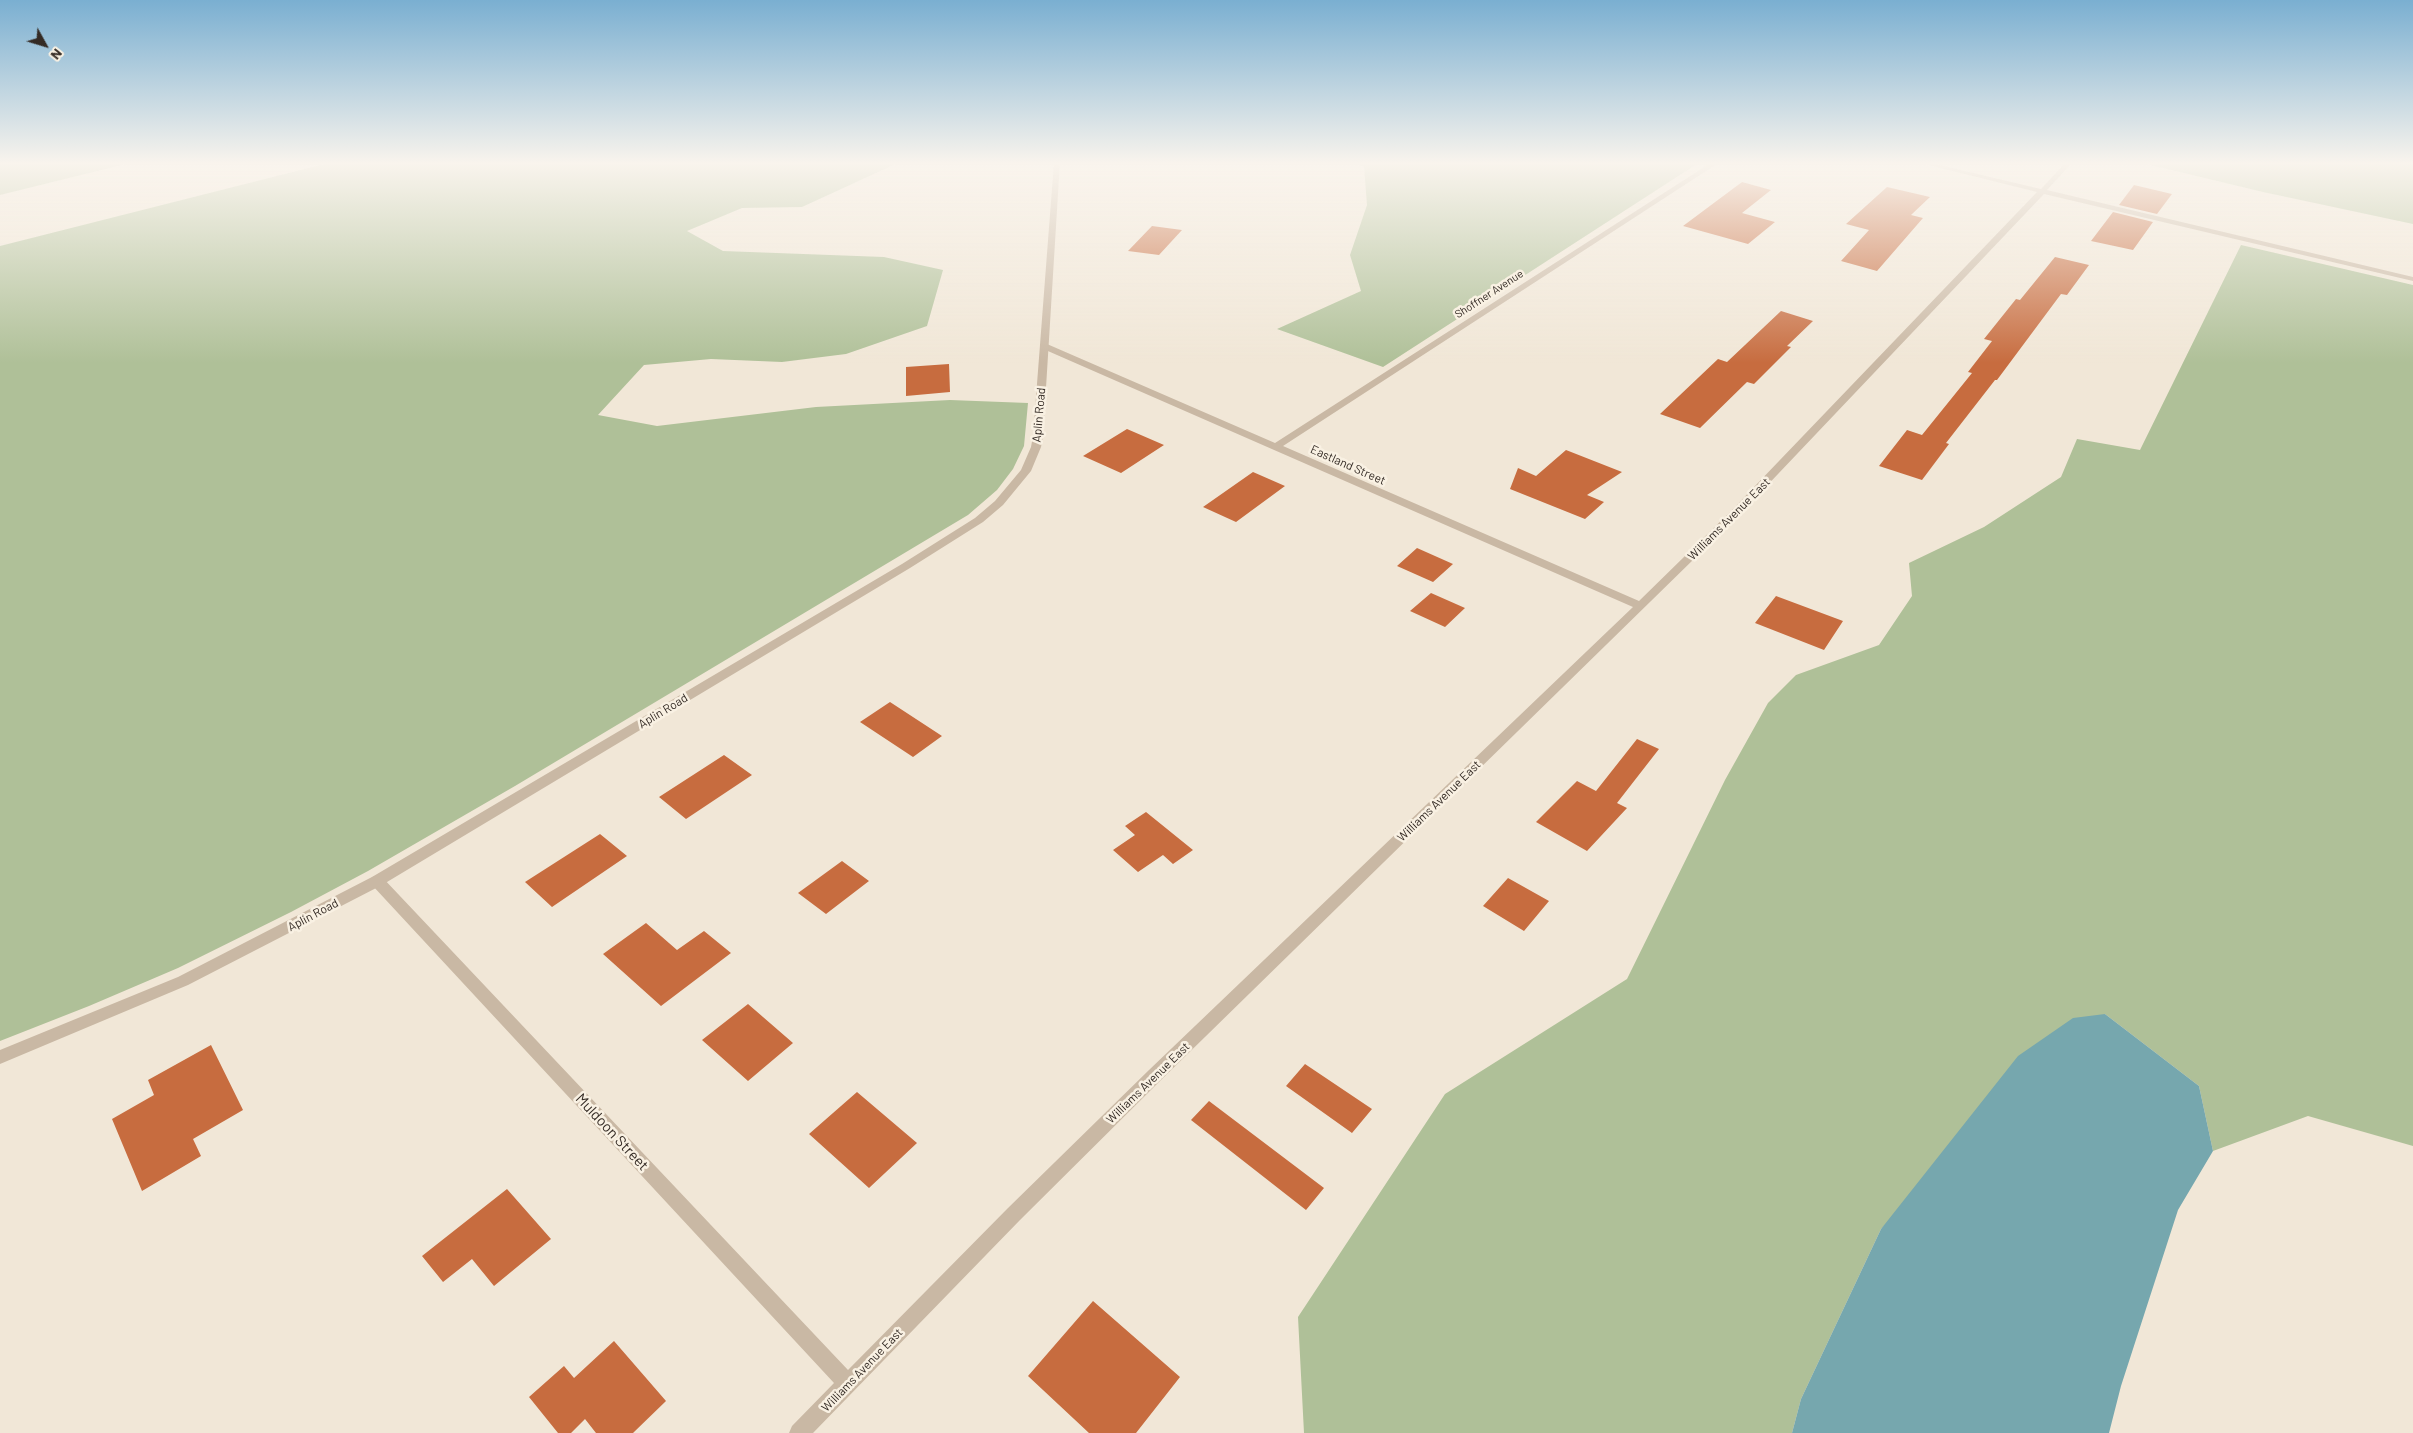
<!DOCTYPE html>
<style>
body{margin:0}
#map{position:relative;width:2413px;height:1433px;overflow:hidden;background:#f1e7d7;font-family:Barlow,sans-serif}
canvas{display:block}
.north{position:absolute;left:20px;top:20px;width:50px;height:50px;-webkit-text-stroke:4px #f9f1e3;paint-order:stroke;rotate:129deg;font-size:14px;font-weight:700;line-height:20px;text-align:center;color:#342b25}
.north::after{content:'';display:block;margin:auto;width:18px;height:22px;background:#342b25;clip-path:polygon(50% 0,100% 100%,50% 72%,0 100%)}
</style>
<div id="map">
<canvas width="2413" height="1433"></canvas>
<div class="north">N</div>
</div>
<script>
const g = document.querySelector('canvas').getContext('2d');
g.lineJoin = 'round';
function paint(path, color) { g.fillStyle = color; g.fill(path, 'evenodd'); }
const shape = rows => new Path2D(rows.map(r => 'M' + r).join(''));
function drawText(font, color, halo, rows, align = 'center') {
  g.font = font + ' Barlow,sans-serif'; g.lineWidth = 5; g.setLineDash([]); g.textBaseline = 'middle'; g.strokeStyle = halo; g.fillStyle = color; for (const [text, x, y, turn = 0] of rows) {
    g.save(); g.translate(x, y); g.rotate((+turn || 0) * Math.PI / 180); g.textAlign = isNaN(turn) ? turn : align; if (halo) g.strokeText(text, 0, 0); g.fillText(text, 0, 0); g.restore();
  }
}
paint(shape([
 [0,162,134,162,0,195],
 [332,162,900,162,802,207,742,208,687,231,723,251,884,257,943,270,927,326,846,354,782,362,711,359,644,365,598,415,657,426,816,407,950,400,1028,403,1024,446,1013,469,997,490,968,515,515,786,368,871,291,912,178,968,89,1006,0,1041,0,246],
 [1352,162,1700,162,1383,367,1277,329,1361,291,1350,255,1367,205,1364,167],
 [2138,162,2413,162,2413,224,2263,192],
 [2241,245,2413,285,2413,1146,2308,1116,2213,1151,2199,1086,2105,1014,1881,1229,1801,1399,1792,1433,1304,1433,1298,1317,1445,1094,1627,979,1725,780,1768,703,1796,675,1879,645,1912,596,1909,563,1984,527,2061,477,2077,439,2140,450]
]), '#afc098');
paint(shape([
 [2105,1014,2199,1086,2213,1151,2178,1210,2121,1386,2109,1433,1792,1433,1801,1399,1881,1229,2018,1056,2073,1018]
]), '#76a7ae');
paint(shape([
 [1742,182,1771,190,1742,213,1775,222,1748,244,1683,226],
 [2134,185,2172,194,2157,214,2119,205],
 [1887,187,1930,197,1911,215,1923,218,1877,271,1841,261,1869,230,1846,224],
 [2113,212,2153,222,2133,250,2091,241],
 [1152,226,1182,230,1159,255,1128,251],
 [2055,257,2089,265,2067,295,2061,294,1997,380,1995,380,1946,443,1949,444,1922,480,1879,466,1907,430,1922,435,1972,373,1968,372,1992,341,1984,339,2016,299,2020,300],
 [1781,311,1813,321,1787,346,1791,347,1754,384,1747,382,1700,428,1660,414,1718,359,1727,362],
 [949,364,950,392,906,396,906,367],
 [1127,429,1164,445,1121,473,1083,456],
 [1566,450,1622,472,1587,495,1604,502,1585,519,1510,489,1518,468,1536,476],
 [1253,472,1285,486,1236,522,1203,507],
 [1417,548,1453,564,1433,582,1397,566],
 [1431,593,1465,608,1445,627,1410,611],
 [1776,596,1843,621,1824,650,1755,623],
 [890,702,942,736,913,757,860,722],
 [1637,739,1659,749,1617,803,1627,808,1587,851,1536,822,1577,781,1596,791],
 [724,755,752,775,686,819,659,797],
 [1146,812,1193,850,1173,864,1163,855,1138,872,1113,850,1135,835,1125,826],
 [600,834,627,856,552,907,525,882],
 [842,861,869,881,826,914,798,893],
 [1508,878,1549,901,1524,931,1483,906],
 [646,923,677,950,704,931,731,953,661,1006,603,954],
 [748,1004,793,1043,748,1081,702,1040],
 [211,1045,243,1110,193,1139,201,1156,142,1191,112,1119,154,1095,148,1080],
 [1305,1064,1372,1109,1352,1133,1286,1086],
 [857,1092,917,1143,869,1188,809,1134],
 [1209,1101,1324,1188,1306,1210,1191,1120],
 [507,1189,551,1239,494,1286,472,1259,443,1282,422,1256],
 [1093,1301,1180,1377,1136,1433,1089,1433,1028,1376],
 [614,1341,666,1401,633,1433,596,1433,585,1419,571,1433,558,1433,529,1397,564,1366,574,1378]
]), '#c76c3f');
paint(shape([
 [1712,162,1720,162,1283,446,1639,601,1732,510,2037,192,1916,162,1927,162,2041,189,2066,162,2073,162,2047,190,2413,277,2413,281,2044,194,1740,514,1161,1080,1020,1220,813,1433,789,1433,792,1426,834,1383,372,885,370,881,372,877,377,876,382,877,848,1370,1008,1208,1149,1070,1633,607,1041,348,1041,344,1047,344,1275,443,1712,162]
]), '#c9b8a4');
paint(shape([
 [1054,162,1060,162,1043,436,1041,447,1031,471,1003,505,983,522,910,568,382,885,188,985,0,1064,0,1050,178,977,372,877,902,564,975,518,995,501,1021,470,1031,447,1033,436,1054,162]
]), '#c9b8a4');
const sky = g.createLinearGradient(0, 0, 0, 363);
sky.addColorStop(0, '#7aafd1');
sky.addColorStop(0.45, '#f9f4ed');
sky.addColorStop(1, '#f9f4ed00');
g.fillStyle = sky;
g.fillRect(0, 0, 2413, 363);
drawText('11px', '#342b25', '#f9f1e3', [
 ["Shoffner Avenue",1489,294,-33]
]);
drawText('12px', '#342b25', '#f9f1e3', [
 ["Aplin Road",1039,415,-85],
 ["Eastland Street",1348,465,24],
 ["Williams Avenue East",1729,519,-45],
 ["Aplin Road",663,711,-31],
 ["Williams Avenue East",1439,801,-44],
 ["Aplin Road",313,915,-28],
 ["Williams Avenue East",1148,1083,-44],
 ["Williams Avenue East",862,1370,-46]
]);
drawText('15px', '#342b25', '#f9f1e3', [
 ["Muldoon Street",612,1132,47]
]);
</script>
